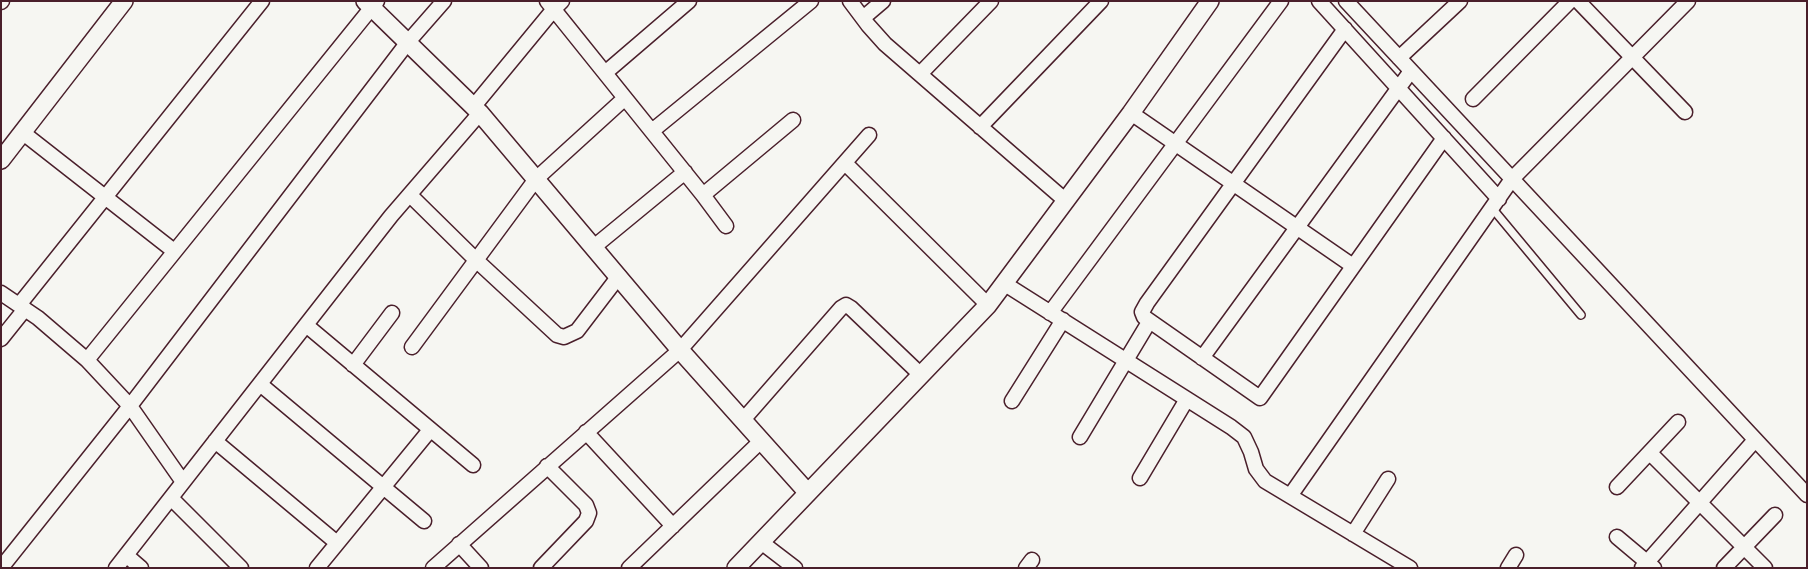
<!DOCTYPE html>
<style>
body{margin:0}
#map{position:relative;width:1808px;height:569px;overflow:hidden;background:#f6f6f2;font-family:Sriracha,sans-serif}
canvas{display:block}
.frame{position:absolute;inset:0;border:2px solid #4a1f2b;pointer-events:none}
</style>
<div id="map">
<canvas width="1808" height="569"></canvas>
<div class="frame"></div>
</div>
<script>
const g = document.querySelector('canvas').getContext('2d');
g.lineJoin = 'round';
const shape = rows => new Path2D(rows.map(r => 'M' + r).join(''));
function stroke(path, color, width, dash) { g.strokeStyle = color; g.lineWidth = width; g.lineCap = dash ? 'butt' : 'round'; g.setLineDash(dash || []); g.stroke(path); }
const service = shape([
 [1492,208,1581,315]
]);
const minor = shape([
 [547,1,703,195,726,226],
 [850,1,868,25,885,44,1066,201],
 [1319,1,1499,199],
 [1346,1,1807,495],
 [1578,1,1685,112],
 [1,2,2,1],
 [863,18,883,1],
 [1345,29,1147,303,1142,312,1144,317,1260,398,1444,138],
 [1399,58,1460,1],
 [605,73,689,1],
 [920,74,991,1],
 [1473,99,1570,1],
 [474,106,554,9,562,1],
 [1131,113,1353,266],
 [980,127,1101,1],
 [652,131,811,1],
 [22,132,174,251],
 [845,163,988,305],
 [410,195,476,260,557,335,564,337,577,331,619,276],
 [703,195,793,120],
 [595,246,685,172],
 [1005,284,1231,427,1244,437,1251,452,1256,469,1265,481,1410,568],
 [1,293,38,318,87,360,130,406,183,482],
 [19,305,262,1],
 [1050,313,1281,1],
 [306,325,473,465],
 [1,339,25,309],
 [412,347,536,179,625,98],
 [1202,358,1411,71],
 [87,360,377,1],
 [353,365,392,313],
 [260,384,424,521],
 [1012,401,1063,320],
 [743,420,841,308,846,305,851,308,921,375],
 [586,432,673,526],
 [1080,437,1149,322],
 [215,441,337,543],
 [1650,453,1765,568],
 [1140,478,1187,399],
 [1617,487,1678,422],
 [1290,496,1512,179,1688,1],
 [171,498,241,568],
 [1353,534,1388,479],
 [1617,537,1654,568],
 [761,542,795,568],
 [459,544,481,568],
 [126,555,141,568],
 [1,568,130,406,408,42,444,1],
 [116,568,391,216,480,113],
 [317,568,430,430],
 [433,568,680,350,869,135],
 [541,568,586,521,589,513,586,505,547,466],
 [629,568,762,440],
 [1026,568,1032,560],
 [1508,568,1516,555],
 [1642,568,1755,440],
 [1724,568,1775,515]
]);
const tertiary = shape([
 [365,1,480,113,680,350,808,493],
 [1,160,124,1],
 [736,568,988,305,1131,113,1210,1]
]);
stroke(service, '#4a1f2b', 10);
stroke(minor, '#4a1f2b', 17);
stroke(tertiary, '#4a1f2b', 20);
stroke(service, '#f6f6f2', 7);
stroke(minor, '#f6f6f2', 14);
stroke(tertiary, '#f6f6f2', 17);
</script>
